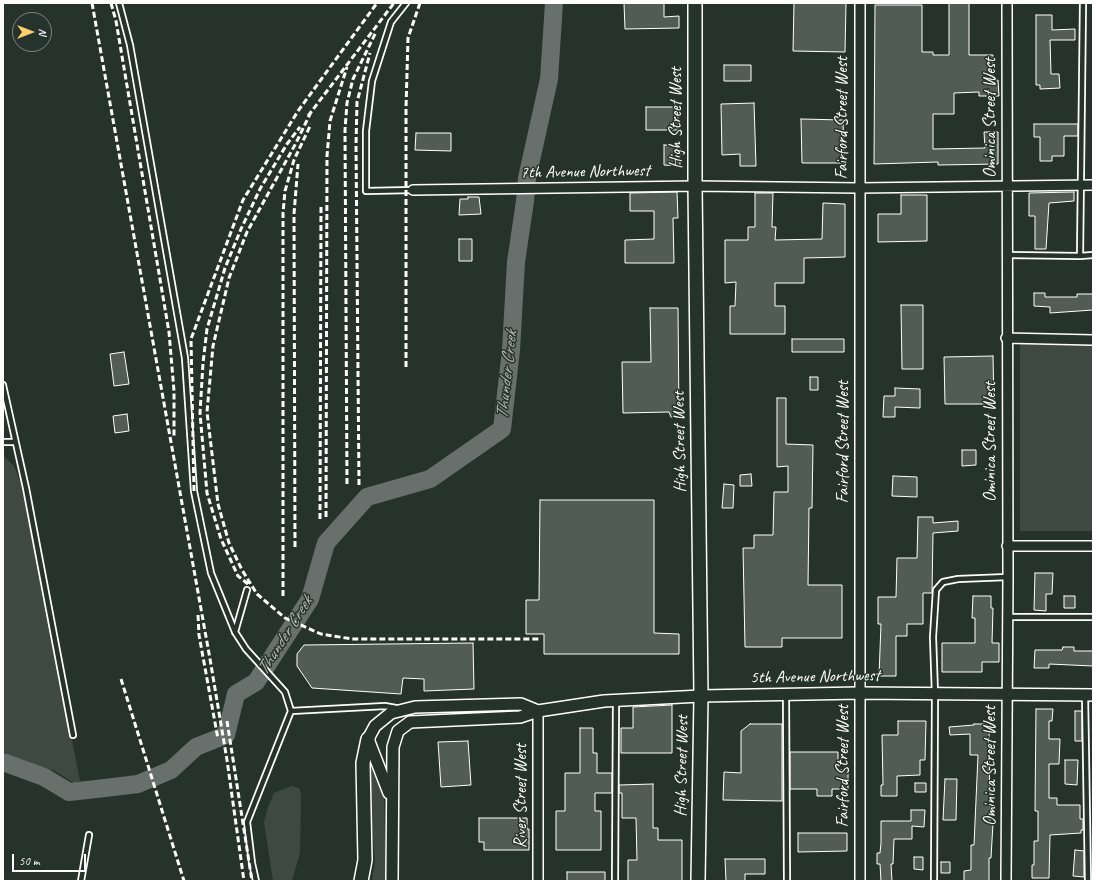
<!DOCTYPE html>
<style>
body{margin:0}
#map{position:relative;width:1096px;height:884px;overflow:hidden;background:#26332d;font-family:Caveat,sans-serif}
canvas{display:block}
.frame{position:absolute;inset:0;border:4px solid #fff;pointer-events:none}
.north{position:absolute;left:12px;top:12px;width:40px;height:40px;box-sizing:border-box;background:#26332d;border:1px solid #7d8581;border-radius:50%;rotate:90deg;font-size:11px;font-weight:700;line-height:16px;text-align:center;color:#fff}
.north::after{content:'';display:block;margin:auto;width:14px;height:18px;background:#ffd166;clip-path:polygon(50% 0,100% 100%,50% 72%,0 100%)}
.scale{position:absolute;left:12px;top:854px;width:74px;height:18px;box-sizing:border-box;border:2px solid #fff;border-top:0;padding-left:5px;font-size:12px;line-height:14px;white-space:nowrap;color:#fff;-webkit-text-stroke:3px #26332d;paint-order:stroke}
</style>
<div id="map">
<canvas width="1096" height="884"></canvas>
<div class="frame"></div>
<div class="north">N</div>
<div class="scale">50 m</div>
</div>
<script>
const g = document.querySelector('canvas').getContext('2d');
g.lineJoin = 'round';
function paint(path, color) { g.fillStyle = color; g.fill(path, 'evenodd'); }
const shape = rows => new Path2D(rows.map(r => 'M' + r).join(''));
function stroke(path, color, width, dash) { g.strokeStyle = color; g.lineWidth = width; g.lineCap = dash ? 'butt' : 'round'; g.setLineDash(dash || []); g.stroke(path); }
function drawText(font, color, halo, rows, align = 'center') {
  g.font = font + ' Caveat,sans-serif'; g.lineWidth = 3; g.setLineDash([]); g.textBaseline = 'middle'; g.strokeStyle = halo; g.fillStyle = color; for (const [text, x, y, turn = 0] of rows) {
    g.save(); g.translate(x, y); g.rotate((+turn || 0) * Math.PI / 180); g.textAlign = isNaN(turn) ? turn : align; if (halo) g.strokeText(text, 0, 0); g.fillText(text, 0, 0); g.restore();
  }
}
paint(shape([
 [1020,338,1093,338,1093,531,1020,531],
 [3,456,14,466,21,483,80,781,74,783,55,771,15,759,3,751],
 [367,763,374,771,384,798,386,881,372,881,375,860],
 [292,786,299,788,301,793,300,853,292,881,273,881,264,822,268,807,274,793]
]), '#3e4944');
stroke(shape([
 [3,762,44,777,69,792,105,788,138,784,171,770,196,747,226,735,236,694,256,682,310,599,326,543,367,497,430,479,502,429,511,350,516,262,525,201,527,178,549,79,554,3]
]), '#67706c', 18);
const building = shape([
 [624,3,664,3,664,17,679,16,679,28,625,29,624,3],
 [794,3,846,3,845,52,793,51,794,3],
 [949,3,969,3,969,55,993,55,993,80,998,80,999,96,979,96,979,92,954,93,954,114,933,114,933,149,985,148,984,132,998,132,998,164,938,165,938,162,874,164,875,5,922,5,922,52,933,52,933,55,949,55,949,3],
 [1036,15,1052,15,1052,30,1075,29,1075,40,1050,40,1051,74,1059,74,1060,88,1040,89,1040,85,1036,85,1036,15],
 [724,65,751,65,751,81,724,81,724,65],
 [754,103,756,166,740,166,740,154,722,155,721,104,754,103],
 [646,107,678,107,678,130,646,130,646,107],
 [801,119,843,120,844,163,802,163,801,119],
 [1034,124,1078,124,1078,136,1064,136,1064,156,1052,156,1052,161,1040,161,1040,137,1034,137,1034,124],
 [416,133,451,133,451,151,415,150,416,133],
 [664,145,680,145,680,166,664,165,664,145],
 [677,192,678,218,673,218,674,263,625,263,625,240,654,239,654,211,630,211,630,193,677,192],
 [1074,192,1074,201,1049,203,1046,249,1035,249,1035,216,1029,216,1029,193,1074,192],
 [755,193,773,193,772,227,776,227,775,240,822,239,823,203,845,204,845,257,804,258,804,283,775,283,775,306,785,306,785,334,730,334,730,306,735,306,736,282,725,283,725,240,748,240,748,227,755,227,755,193],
 [901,195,927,195,927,241,878,242,878,214,901,214,901,195],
 [468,197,479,197,481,214,459,215,460,199,468,199,468,197],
 [459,239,472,239,472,261,459,261,459,239],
 [1034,293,1045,293,1045,297,1077,297,1077,294,1093,294,1093,310,1050,313,1050,307,1034,306,1034,293],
 [901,305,923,305,923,369,902,369,901,305],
 [650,308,678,308,679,417,671,417,669,412,623,413,622,362,651,362,650,308],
 [792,339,844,339,844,352,792,352,792,339],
 [124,352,129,384,114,386,110,354,124,352],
 [993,356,994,404,945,404,944,357,993,356],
 [810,377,818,377,818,390,810,390,810,377],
 [895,388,920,389,920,408,895,407,895,417,883,417,884,396,895,396,895,388],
 [777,398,786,398,786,444,813,445,812,508,809,508,808,585,842,585,842,638,782,638,782,647,745,647,743,548,754,548,754,535,773,535,774,492,788,492,788,466,777,467,777,398],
 [127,414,129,431,115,433,113,416,127,414],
 [962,450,976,450,976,465,962,466,962,450],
 [751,474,752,486,740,486,740,475,751,474],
 [893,476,917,477,917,497,892,496,893,476],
 [724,484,734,485,733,508,722,508,724,484],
 [540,500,654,500,654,633,679,634,679,654,544,654,544,634,526,634,526,600,539,600,540,500],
 [918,517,933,517,933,523,958,521,958,531,933,533,932,593,923,593,923,624,907,624,907,636,896,636,896,676,879,676,881,624,878,624,878,597,896,597,897,558,917,558,918,517],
 [1035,573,1053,573,1052,594,1046,594,1046,611,1034,610,1035,573],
 [973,596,991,596,991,608,993,608,992,643,999,643,999,662,982,662,982,672,942,672,942,643,975,643,975,618,972,618,973,596],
 [1064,596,1075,596,1075,608,1064,608,1064,596],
 [473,643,474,689,424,691,424,679,403,678,401,694,312,688,297,666,297,654,304,645,473,643],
 [1063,647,1074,647,1074,651,1093,651,1093,666,1049,664,1049,668,1034,668,1035,650,1062,650,1063,647],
 [672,705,672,753,621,753,621,728,633,728,633,707,672,705],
 [1036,709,1053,709,1052,721,1049,721,1049,739,1060,739,1059,764,1049,764,1049,798,1057,798,1057,805,1080,805,1080,819,1083,819,1083,830,1081,830,1081,833,1050,835,1049,878,1032,878,1032,865,1034,865,1034,841,1038,841,1038,811,1035,811,1036,709],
 [1075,711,1082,711,1082,741,1075,741,1075,711],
 [898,721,926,721,925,760,920,760,920,775,897,776,897,796,881,796,881,785,883,785,882,735,898,735,898,721],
 [750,724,782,724,782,801,723,800,724,772,741,773,741,731,750,724],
 [974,724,989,724,990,823,993,823,991,858,989,858,989,881,964,881,964,871,971,870,971,845,974,845,978,755,970,755,970,734,950,735,949,727,974,725,974,724],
 [580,728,593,728,593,753,597,753,597,773,612,773,612,793,595,793,595,811,601,811,601,850,556,850,556,811,565,811,565,773,580,773,580,728],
 [468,741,471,785,441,787,438,742,468,741],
 [790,752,838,752,838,770,848,770,848,789,832,789,832,796,817,796,817,789,790,789,790,752],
 [1065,760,1078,760,1077,785,1065,784,1065,760],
 [945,779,957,779,956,820,943,820,945,779],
 [915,783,926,783,926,792,915,792,915,783],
 [653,784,653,828,658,828,658,840,682,840,682,881,628,881,628,860,637,860,636,818,622,818,622,793,619,793,619,785,653,784],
 [911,810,925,810,924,827,912,826,912,839,894,839,893,864,891,864,892,881,881,881,880,864,877,864,877,853,880,853,881,843,881,821,911,821,911,810],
 [479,818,527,818,527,829,529,829,529,850,484,850,484,842,479,842,479,818],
 [798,833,847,833,847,851,798,852,798,833],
 [1075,850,1084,851,1084,877,1073,876,1075,850],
 [914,857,923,857,923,870,914,869,914,857],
 [725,859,765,859,765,874,745,874,745,881,726,881,725,859],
 [941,862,950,862,950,873,941,873,941,862],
 [567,872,605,872,605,881,567,881,567,872]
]);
paint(building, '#515c57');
stroke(building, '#fff', 1);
const service = shape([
 [119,3,130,45,185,358,194,491,211,573,235,632,246,649,285,692,291,711,247,822,252,863,256,881],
 [406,3,391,22,372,81,366,131,366,191,413,190],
 [1083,3,1080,256,1093,255],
 [1008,255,1080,256],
 [3,385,26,488,73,735],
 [3,442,15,442],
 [1007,617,1093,617],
 [235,632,247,590],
 [786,695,787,881],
 [1085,695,1088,881],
 [291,711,385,706,396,708],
 [81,881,89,835],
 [615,881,616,702],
 [934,881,935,694,933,637,936,590,943,582,958,579,1008,577]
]);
const minor = shape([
 [413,190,695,186,859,188,1093,185],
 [1006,338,1093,340],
 [1007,546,1093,546],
 [538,881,538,711],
 [860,881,860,3],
 [1006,881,1008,577,1007,3]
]);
const tertiary = shape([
 [389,793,368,739,375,726,391,713,415,707,521,704,538,711],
 [392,881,393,747,398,731,410,722,520,717,538,711,604,701,701,696,860,693,1093,695]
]);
const secondary = shape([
 [695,3,695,186,701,696,698,881],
 [361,881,365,860,363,763,368,739]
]);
stroke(service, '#fff', 8);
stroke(minor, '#fff', 12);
stroke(tertiary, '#fff', 14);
stroke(secondary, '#fff', 16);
stroke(service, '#26332d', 4.5);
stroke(minor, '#26332d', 9);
stroke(tertiary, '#26332d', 11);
stroke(secondary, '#26332d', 13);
stroke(shape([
 [92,3,210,659,227,760,244,881],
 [111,3,116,21,169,332,174,391,174,438],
 [311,112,296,143,247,232,229,278,213,346,207,412,218,504,229,543,242,570,257,594,285,618,321,634,352,639,539,639],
 [308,116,394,3],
 [406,367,406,108,408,38,420,3],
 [347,484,345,130,347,103,353,79,376,32],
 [359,485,356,145,357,102,370,53],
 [194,491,191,339,243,200,298,111,377,3],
 [326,517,327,156,330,121,347,67],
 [320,519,321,206],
 [295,547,294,214,298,164],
 [248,584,238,576,221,539,207,493,200,413,203,363,207,329,225,268,241,229,260,189,287,144,300,127],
 [283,596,283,213,285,191,294,160,311,124],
 [198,615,199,635,218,739],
 [121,679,184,881],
 [227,721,252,881]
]), '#fff', 3, [6, 3]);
drawText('17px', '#fff', '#26332d', [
 ["High Street West",677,118,-90],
 ["Fairford Street West",843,118,-90],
 ["Ominica Street West",991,118,-90],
 ["7th Avenue Northwest",585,172,-1],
 ["High Street West",680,442,-91],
 ["Fairford Street West",844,442,-90],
 ["Ominica Street West",991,442,-90],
 ["5th Avenue Northwest",815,677,-1],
 ["High Street West",682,766,-89],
 ["Fairford Street West",844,766,-90],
 ["Ominica Street West",991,766,-90],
 ["River Street West",522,796,-90]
]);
drawText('italic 18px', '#b3b8b6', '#26332d', [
 ["Thunder Creek",507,375,-84],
 ["Thunder Creek",285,636,-58]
]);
</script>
